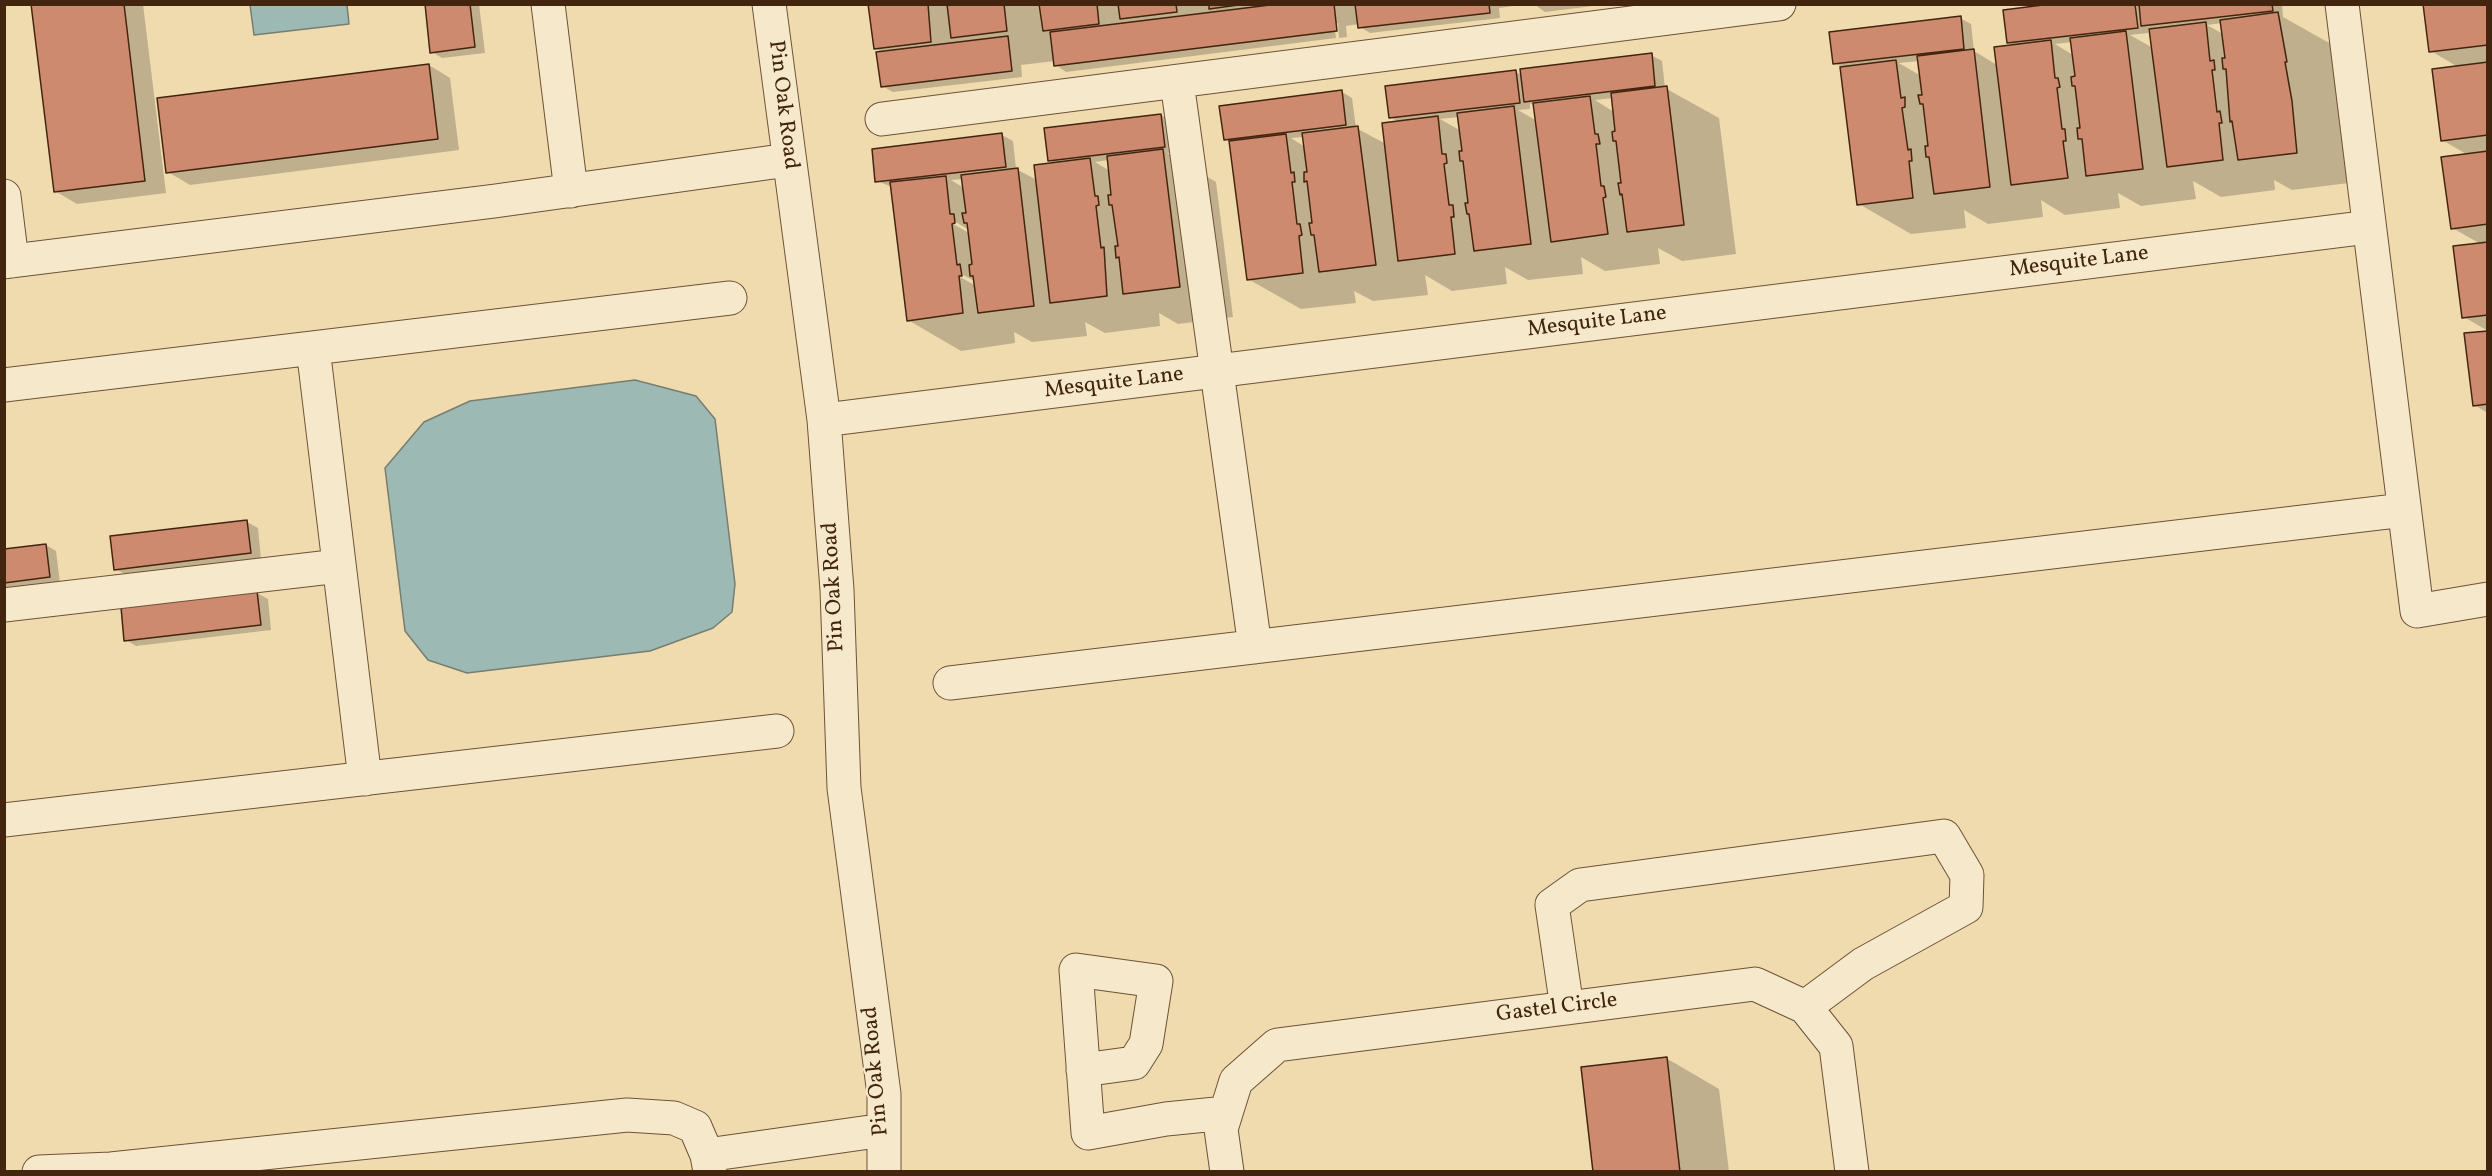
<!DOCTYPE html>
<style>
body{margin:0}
#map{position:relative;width:2492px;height:1176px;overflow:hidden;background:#f0dbaf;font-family:Vollkorn,serif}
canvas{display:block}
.frame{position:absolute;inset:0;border:6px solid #42240f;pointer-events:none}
</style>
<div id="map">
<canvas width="2492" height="1176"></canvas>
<div class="frame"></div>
</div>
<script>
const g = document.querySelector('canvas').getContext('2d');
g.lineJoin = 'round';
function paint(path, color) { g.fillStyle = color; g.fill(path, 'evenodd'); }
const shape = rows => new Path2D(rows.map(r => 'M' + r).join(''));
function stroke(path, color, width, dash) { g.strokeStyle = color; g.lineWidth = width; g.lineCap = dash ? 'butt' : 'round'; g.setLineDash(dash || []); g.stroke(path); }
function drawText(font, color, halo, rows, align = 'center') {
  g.font = font + ' Vollkorn,serif'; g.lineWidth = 4.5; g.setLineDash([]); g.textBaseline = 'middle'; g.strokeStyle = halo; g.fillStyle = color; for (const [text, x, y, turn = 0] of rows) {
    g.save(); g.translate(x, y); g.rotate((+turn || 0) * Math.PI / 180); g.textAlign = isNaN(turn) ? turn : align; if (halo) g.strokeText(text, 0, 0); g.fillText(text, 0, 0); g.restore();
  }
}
const water = shape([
 [250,5,347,5,349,24,254,35,250,5],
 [635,380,696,396,715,419,735,584,732,612,713,628,650,651,467,673,428,660,405,631,385,468,424,422,470,401,635,380]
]);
paint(water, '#9cb9b3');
stroke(water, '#787d71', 1.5);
paint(shape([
 [33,4,143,4,166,193,77,204,55,191],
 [426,4,479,4,485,53,442,58,432,52],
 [870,4,1529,4,1499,8,1500,18,1370,33,1360,27,1359,24,1346,26,1347,37,1339,38,1338,23,1334,23,1336,38,1066,72,1056,65,1055,61,1021,65,1022,77,893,92,882,86,883,53,875,48],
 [1534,4,1609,4,1545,12],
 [2064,4,2282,4,2283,17,2331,44,2349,183,2292,190,2274,180,2275,190,2221,197,2193,181,2196,199,2141,206,2118,193,2120,208,2065,215,2041,200,2043,217,1988,224,1964,210,1966,228,1911,234,1859,204,1842,67,1834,63,1960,18,1971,24,1974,51,1997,65,2014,46,2008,42],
 [2222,23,2223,34,2207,25],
 [2148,28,2151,30,2153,48,2130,35,2148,33],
 [2072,42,2073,55,2055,44],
 [1919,61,1921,76,1899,63],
 [2488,4,2488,331,2464,317,2481,244,2452,228,2468,155,2442,140,2458,67,2431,51],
 [1651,55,1662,61,1665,88,1719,118,1736,254,1682,261,1658,248,1660,264,1605,271,1581,257,1583,274,1528,280,1505,267,1507,284,1452,291,1425,275,1428,295,1373,301,1354,291,1356,303,1301,309,1248,279,1231,142,1225,139,1342,92,1352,98,1356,128,1386,144,1399,122,1390,117,1516,72,1523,76],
 [1613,98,1614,112,1595,100],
 [1530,103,1535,107,1537,121,1518,110,1530,109],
 [1459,117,1461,131,1440,119],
 [1304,137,1305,147,1291,138],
 [429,65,450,78,459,150,190,185,168,172],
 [1161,115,1172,122,1175,152,1167,153,1216,182,1233,317,1178,324,1159,313,1160,326,1105,333,1085,322,1087,336,1032,342,1014,332,1015,343,961,351,908,320,892,187,877,181,1002,135,1013,141,1016,169,1037,180,1055,164,1049,160],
 [1109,160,1110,171,1095,162],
 [963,179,964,188,951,180],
 [949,218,969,230,969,233,948,221],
 [956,271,976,282,976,286,955,274],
 [2488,332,2488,413,2474,405],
 [247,522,258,528,261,559,126,575,116,569],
 [46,545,56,551,60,583,4,589,4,550],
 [257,593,268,599,271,630,136,646,126,640],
 [1666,1058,1719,1089,1729,1172,1595,1172]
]), '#0003');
const building = shape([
 [31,4,124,4,145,181,54,192,31,4],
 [425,4,470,4,475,47,430,53,425,4],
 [868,4,928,4,931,42,874,49,868,4],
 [947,4,1004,4,1007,31,951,38,947,4],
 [1039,4,1097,4,1099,24,1043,31,1039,4],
 [1118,4,1176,4,1177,12,1120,19,1118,4],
 [1209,4,1246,4,1209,9,1209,4],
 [1278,4,1334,4,1337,31,1054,66,1050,32,1278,4],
 [1355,4,1489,4,1490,13,1358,28,1355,4],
 [2051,4,2135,4,2138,28,2007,43,2003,10,2051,4],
 [2139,4,2272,4,2273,11,2141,26,2139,4],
 [2423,4,2488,4,2488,45,2429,52,2423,4],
 [2278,12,2287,62,2285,62,2292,101,2297,153,2238,160,2232,121,2230,122,2226,69,2223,69,2222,58,2225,58,2220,20,2278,12],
 [1961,16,1964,49,1833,64,1829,32,1961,16],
 [2206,22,2210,61,2214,60,2215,70,2212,70,2217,112,2220,111,2222,123,2219,123,2223,160,2167,167,2149,29,2206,22],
 [2126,31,2143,169,2086,176,2082,139,2078,139,2077,128,2080,128,2075,86,2072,86,2071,77,2075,76,2070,38,2126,31],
 [1008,36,1012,71,881,87,876,52,1008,36],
 [2051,40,2055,78,2058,78,2060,87,2057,88,2062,129,2065,129,2066,141,2063,141,2068,178,2011,185,1994,47,2051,40],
 [1974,49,1990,187,1934,194,1929,157,1926,157,1925,146,1928,146,1923,104,1920,104,1918,95,1922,95,1917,56,1974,49],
 [1652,53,1655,86,1524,102,1520,69,1652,53],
 [1896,60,1901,98,1905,97,1905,107,1902,108,1908,150,1911,149,1912,161,1909,161,1913,198,1857,205,1840,67,1896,60],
 [2488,62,2488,135,2441,141,2432,69,2488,62],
 [429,64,438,139,166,173,157,98,429,64],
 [1516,70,1520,103,1389,118,1385,86,1516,70],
 [1667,86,1684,225,1627,232,1622,194,1620,195,1618,183,1621,183,1616,141,1613,141,1612,132,1615,131,1611,93,1667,86],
 [1342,90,1346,125,1224,140,1219,106,1342,90],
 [1590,96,1595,134,1598,134,1600,144,1596,144,1601,186,1604,186,1606,197,1603,198,1608,234,1551,242,1533,103,1590,96],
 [1514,106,1531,244,1474,251,1469,214,1467,214,1465,203,1468,203,1463,161,1460,161,1459,151,1462,151,1457,113,1514,106],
 [1161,114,1165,147,1048,161,1044,128,1161,114],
 [1438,116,1442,154,1446,154,1447,163,1444,164,1449,205,1453,205,1454,217,1451,217,1455,254,1398,261,1382,123,1438,116],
 [1358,126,1376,265,1319,272,1314,235,1311,235,1309,223,1312,223,1307,181,1304,182,1304,172,1307,172,1302,133,1358,126],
 [1002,133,1006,167,875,182,872,149,1002,133],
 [1286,134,1291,173,1294,172,1295,182,1292,182,1297,224,1300,224,1302,235,1299,236,1303,273,1247,280,1229,141,1286,134],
 [1163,149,1180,287,1123,294,1119,257,1116,258,1115,246,1118,246,1112,205,1109,205,1108,195,1111,195,1107,156,1163,149],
 [2488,151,2488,224,2451,229,2441,157,2488,151],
 [1090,158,1095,196,1098,196,1099,205,1096,206,1101,248,1104,247,1107,296,1050,303,1034,165,1090,158],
 [1018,168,1034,306,978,313,973,276,970,276,969,265,972,264,967,223,964,223,962,213,966,213,961,175,1018,168],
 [946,176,950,214,954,214,955,223,952,224,957,265,960,264,962,276,959,276,963,313,907,321,890,182,946,176],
 [2488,242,2488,315,2462,318,2453,246,2488,242],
 [2488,331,2488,404,2473,406,2464,333,2488,331],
 [247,520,251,553,114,570,110,536,247,520],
 [46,544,50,577,4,583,4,549,46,544],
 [257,591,261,625,124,641,121,607,257,591],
 [1667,1057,1680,1172,1593,1172,1581,1067,1667,1057]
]);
paint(building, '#ce8a6e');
stroke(building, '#42240f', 1.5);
const minor = shape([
 [548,4,571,191],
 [769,4,824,420,837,590,844,788,884,1094,884,1172],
 [2342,4,2417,611,2488,599],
 [1177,82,1255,647],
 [882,119,1779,4],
 [4,196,12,261],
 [4,262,495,201,788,160],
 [313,348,365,779],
 [4,385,730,298],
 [824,420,2369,227],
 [4,605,339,566],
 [950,683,2404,510],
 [4,820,777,731],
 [1567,1008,1552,905,1580,885,1944,836,1967,875,1966,907,1863,964,1805,1007],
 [1083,1070,1134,1063,1146,1044,1156,981,1076,970,1088,1133,1166,1119,1226,1113],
 [707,1155,884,1130],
 [39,1172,111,1169,627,1115,674,1118,695,1127,707,1155,710,1172],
 [1227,1172,1221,1129,1236,1081,1277,1045,1755,984,1805,1007,1836,1046,1852,1172]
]);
stroke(minor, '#6e5237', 35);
stroke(minor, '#f5e8cb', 33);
drawText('22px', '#42240f', '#f5e8cb', [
 ["Pin Oak Road",782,105,83],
 ["Mesquite Lane",2079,263,-7],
 ["Mesquite Lane",1597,323,-7],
 ["Mesquite Lane",1114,384,-7],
 ["Pin Oak Road",835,587,-93],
 ["Gastel Circle",1557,1009,-7],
 ["Pin Oak Road",877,1071,-95]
]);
</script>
